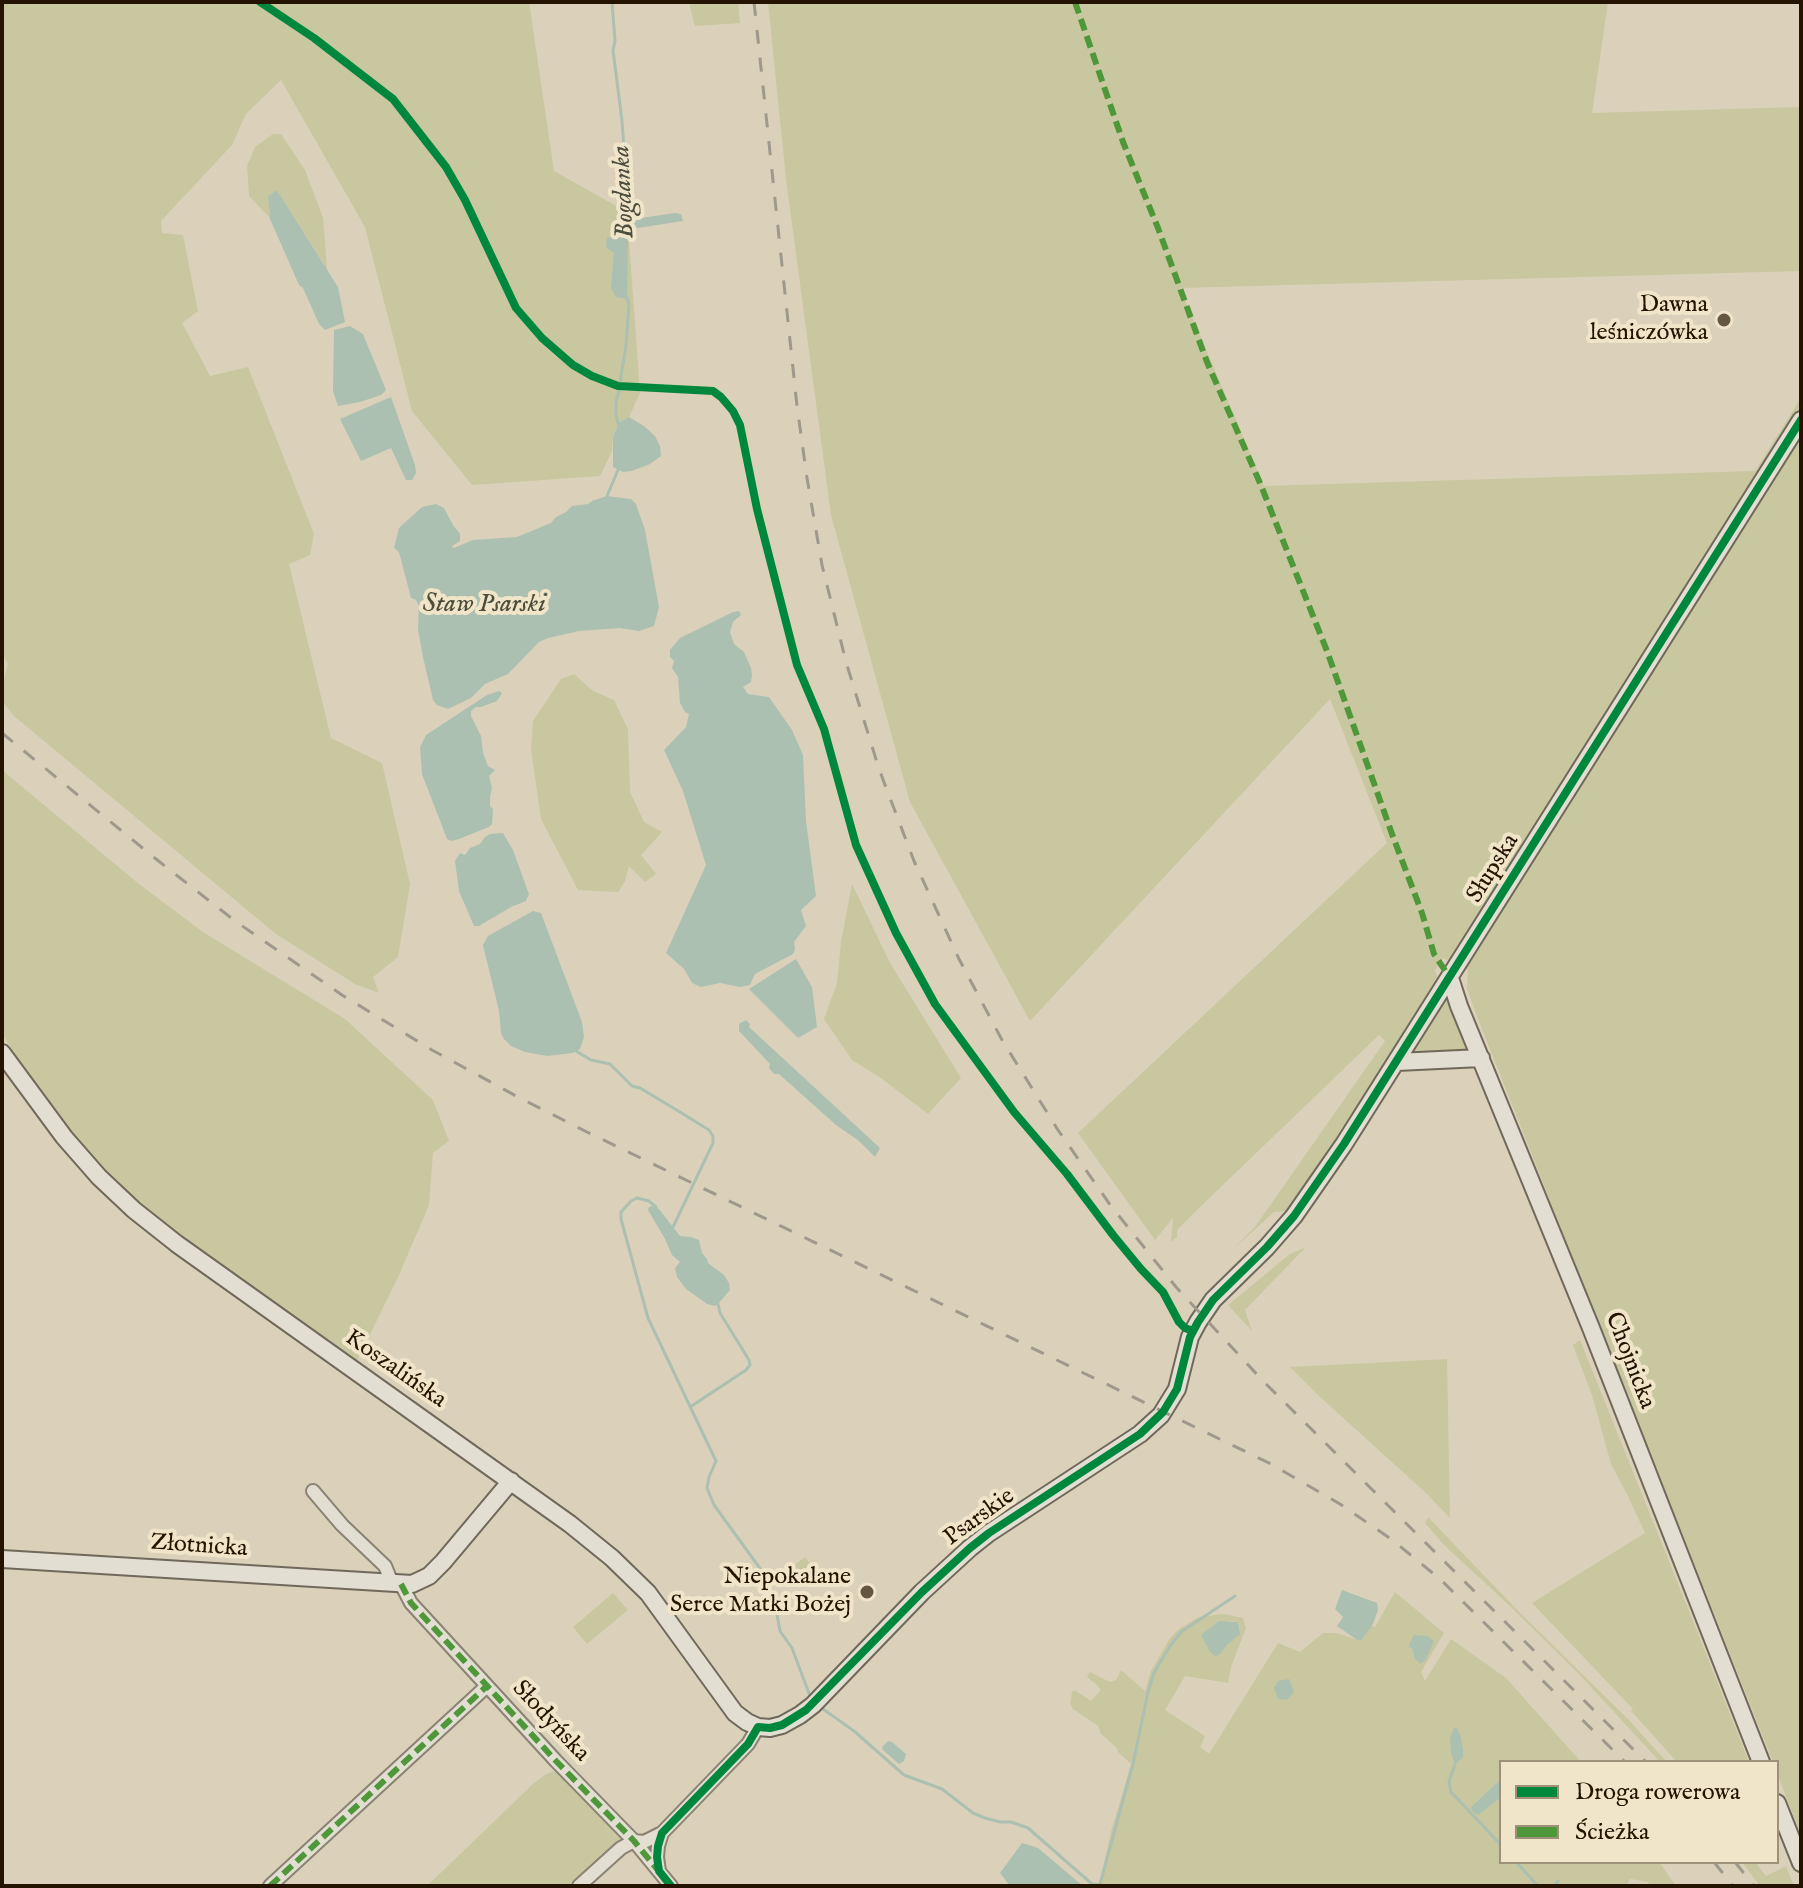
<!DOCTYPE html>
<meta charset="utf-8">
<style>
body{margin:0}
#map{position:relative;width:1803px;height:1888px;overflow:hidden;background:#dbd1ba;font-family:"IM FELL English",serif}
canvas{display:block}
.frame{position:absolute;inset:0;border:4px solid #241300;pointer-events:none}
.legend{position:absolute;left:1499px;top:1760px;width:280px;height:104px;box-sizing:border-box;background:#f1e5c9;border:2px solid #9f9179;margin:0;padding:10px 14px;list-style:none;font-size:24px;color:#241300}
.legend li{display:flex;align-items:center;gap:16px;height:40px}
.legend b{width:40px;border:2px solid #9f9179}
</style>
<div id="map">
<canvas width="1803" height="1888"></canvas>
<div class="frame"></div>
<ul class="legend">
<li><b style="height:10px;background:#00873e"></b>Droga rowerowa</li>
<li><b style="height:10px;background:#4e9839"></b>Ścieżka</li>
</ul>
</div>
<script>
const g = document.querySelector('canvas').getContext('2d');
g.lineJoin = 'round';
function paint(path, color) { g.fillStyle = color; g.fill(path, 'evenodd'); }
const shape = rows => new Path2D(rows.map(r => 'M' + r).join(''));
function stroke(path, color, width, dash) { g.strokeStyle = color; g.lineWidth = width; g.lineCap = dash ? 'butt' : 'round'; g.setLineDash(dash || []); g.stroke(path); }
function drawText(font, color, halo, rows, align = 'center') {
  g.font = font + ' "IM FELL English",serif'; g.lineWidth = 8; g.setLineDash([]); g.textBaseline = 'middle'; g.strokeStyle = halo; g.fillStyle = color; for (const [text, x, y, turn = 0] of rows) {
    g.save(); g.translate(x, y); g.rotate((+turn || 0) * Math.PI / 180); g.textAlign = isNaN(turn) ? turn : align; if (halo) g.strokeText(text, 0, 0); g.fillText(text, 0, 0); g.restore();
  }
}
paint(shape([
 [2,2,529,2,554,171,627,212,640,393,629,417,619,423,613,437,612,451,600,476,472,485,412,411,365,227,281,80,246,114,232,145,161,221,162,233,183,235,198,311,182,323,210,376,248,367,314,534,310,555,289,564,331,738,382,763,410,884,398,957,373,977,379,993,355,984,276,934,14,716,2,701,2,686,8,664,2,653],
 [689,2,738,2,740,23,695,26],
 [768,2,1608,2,1592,113,1801,107,1801,271,1180,288,1264,486,1755,471,1801,398,1801,1829,1799,1830,1777,1773,1777,1762,1773,1762,1476,1014,1467,988,1468,970,1443,958,1435,970,1440,985,1340,1143,1289,1211,1274,1212,1230,1252,1255,1227,1385,1041,1379,1035,1200,1207,1177,1230,1177,1237,1171,1242,1173,1218,1155,1240,1078,1133,1387,843,1330,699,1030,1021,910,802,831,515,786,179],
 [273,134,281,134,305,170,323,218,327,269,277,190,268,196,270,218,249,196,247,166,255,147],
 [574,674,593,691,614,700,628,729,630,792,644,822,662,832,641,855,656,874,645,882,629,866,625,881,618,892,578,890,541,819,531,749,533,721,561,679],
 [2,770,139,884,203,932,345,1019,433,1100,449,1141,433,1153,429,1205,399,1275,357,1361,181,1236,133,1197,88,1151,50,1105,19,1061,2,1033],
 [852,884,890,963,961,1078,928,1114,881,1078,852,1060,824,1019,837,983,841,942],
 [1443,1000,1450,1001,1471,1051,1414,1054,1413,1047],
 [1306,1247,1245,1310,1252,1331,1228,1305,1290,1254],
 [1580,1340,1691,1616,1749,1762,1677,1762,1631,1711,1633,1709,1532,1603,1645,1533,1628,1496,1611,1464,1592,1395,1573,1345],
 [1447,1359,1450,1518,1426,1493,1319,1396,1290,1367],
 [1428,1517,1520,1613,1627,1718,1667,1762,1660,1762,1579,1674,1509,1605,1445,1546,1425,1523],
 [805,1557,820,1577,808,1586,793,1566],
 [1395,1592,1444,1633,1421,1672,1425,1681,1451,1639,1506,1678,1581,1762,1501,1762,1501,1779,1475,1803,1481,1813,1501,1797,1501,1862,1659,1862,1676,1886,1647,1886,1649,1882,1630,1879,1626,1886,1099,1886,1111,1832,1131,1764,1118,1752,1117,1748,1101,1734,1098,1726,1073,1709,1070,1703,1072,1692,1075,1690,1091,1701,1100,1691,1100,1689,1097,1685,1087,1677,1090,1672,1110,1682,1116,1680,1121,1670,1145,1691,1151,1671,1170,1638,1179,1629,1199,1617,1224,1614,1243,1618,1246,1628,1231,1667,1228,1683,1185,1676,1165,1710,1205,1736,1200,1747,1209,1754,1278,1643,1300,1652,1323,1633,1336,1633,1361,1641,1371,1626,1375,1627],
 [1230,1621,1238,1622,1240,1630,1227,1645,1208,1648,1206,1643],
 [613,1593,628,1610,587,1644,573,1627],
 [555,1771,562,1773,627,1838,576,1886,427,1886,534,1783,546,1774],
 [1742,1862,1755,1862,1766,1876,1786,1866,1794,1886,1760,1886]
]), '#c8c79f');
paint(shape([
 [277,190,338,287,345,322,325,330,319,324,303,288,299,285,270,219,268,196],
 [675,213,681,214,683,221,638,228,631,226,631,221,634,219],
 [626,234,628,238,627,299,616,297,611,288,614,253,606,247,607,238],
 [350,326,363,334,386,390,381,395,360,402,338,406,333,391,334,330],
 [391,397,415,465,416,473,412,480,406,480,391,448,361,461,340,419],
 [629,417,644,426,655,436,660,446,661,456,650,464,632,471,623,472,613,467,613,437,619,423],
 [607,496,631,499,636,504,645,530,659,607,654,626,639,631,620,628,579,631,548,638,539,642,508,674,485,684,471,698,448,709,437,705,433,700,423,657,418,629,419,606,416,600,411,598,399,552,394,548,399,528,422,507,436,504,444,508,453,525,460,534,460,541,452,546,454,548,473,540,517,537,551,523,556,517,566,512,572,506,588,504,592,501],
 [739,611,741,615,733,622,730,632,734,644,744,652,751,668,752,675,751,682,743,687,748,694,769,697,792,730,803,755,806,821,816,896,801,910,806,926,794,942,795,950,793,954,755,974,750,985,740,987,720,983,701,987,692,983,684,969,666,953,706,865,683,791,664,750,686,727,689,714,685,712,680,703,678,677,672,668,674,661,670,657,670,650,680,638,733,612],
 [499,691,502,693,497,701,481,707,476,707,471,711,471,716,481,736,483,753,488,766,495,770,489,776,492,788,490,797,490,806,493,809,492,824,489,827,459,839,452,841,447,839,422,774,420,747,426,735,487,695],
 [503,833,513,850,529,894,526,901,511,907,479,926,474,926,459,891,455,861,460,853,465,855,470,848,480,844,485,837,490,834],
 [533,911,541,913,582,1022,584,1037,580,1049,573,1053,547,1056,525,1052,511,1046,503,1038,501,1033,499,1011,483,945,488,936],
 [796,959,812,987,817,1027,798,1038,749,989],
 [746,1020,750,1024,749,1027,880,1148,875,1157,859,1141,836,1125,779,1074,774,1074,769,1068,770,1064,739,1031,739,1024],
 [652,1206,659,1209,680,1236,691,1237,699,1240,702,1253,707,1259,708,1263,724,1275,729,1283,730,1290,718,1304,715,1306,707,1304,686,1289,677,1277,675,1268,680,1262,672,1255,665,1239,648,1210,649,1207],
 [1342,1590,1377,1603,1378,1610,1373,1624,1361,1641,1357,1640,1337,1626,1343,1617,1335,1609],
 [1219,1621,1238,1622,1240,1634,1227,1645,1219,1655,1215,1656,1210,1652,1202,1637,1202,1634],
 [1414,1635,1427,1636,1434,1641,1426,1659,1421,1664,1415,1659,1412,1648,1408,1647],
 [1289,1679,1294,1692,1287,1700,1278,1699,1274,1688,1278,1681],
 [1454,1728,1457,1728,1461,1737,1463,1751,1463,1757,1455,1765,1451,1752,1450,1738],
 [888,1741,892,1742,906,1754,904,1761,899,1764,883,1750,882,1747],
 [1501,1779,1501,1797,1481,1813,1478,1815,1473,1812,1471,1808,1475,1803],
 [1022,1843,1038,1848,1083,1886,1010,1886,1000,1873]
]), '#abc0b1');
stroke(shape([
 [612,2,615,41,613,50,622,121,629,218,626,235],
 [620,382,626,346,629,304,627,298],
 [619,391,616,402,616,415,619,427],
 [607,496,618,470],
 [576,1051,591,1060,610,1064,632,1086,640,1088,675,1109,709,1130,713,1136,713,1143,673,1227],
 [656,1207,649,1201,637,1198,631,1201,621,1212,621,1219,648,1318,716,1461,709,1477,707,1488,714,1505,767,1578,774,1598,780,1631,792,1648,810,1696],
 [690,1407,746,1370,750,1365,749,1360,720,1313,718,1304],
 [823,1709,854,1731,904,1775,942,1789,973,1813,985,1818,1000,1822,1011,1822,1028,1828,1092,1884,1111,1886],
 [1455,1765,1449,1781,1451,1792,1501,1845],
 [1516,1862,1538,1886],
 [1100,1884,1133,1764,1148,1692,1154,1673,1170,1646,1181,1632,1235,1596],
 [1554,1886,1558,1881]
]), '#abc0b1', 3);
const street = shape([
 [313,1491,342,1525,385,1566,392,1583],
 [401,1584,411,1603,556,1761,634,1841,671,1886],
 [659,1871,657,1857,658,1846,662,1833],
 [270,1886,487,1686],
 [579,1886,621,1848,634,1841,644,1842,662,1833,748,1744,758,1727]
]);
const secondary = shape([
 [1450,978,1459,1006,1591,1328,1761,1762],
 [2,1053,64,1137,99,1177,134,1210,177,1244,570,1524,612,1558,648,1593,735,1713,747,1722,758,1727,770,1728,782,1725,800,1715,813,1705,922,1592,970,1548,989,1533,1140,1434,1161,1415,1177,1389,1190,1337,1198,1322,1213,1300,1267,1247,1294,1216,1344,1144,1801,420],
 [1397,1062,1481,1058],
 [2,1559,412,1584,429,1576,443,1562,511,1481],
 [1777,1803,1801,1863]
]);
stroke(street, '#8a8273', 16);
stroke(secondary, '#70685a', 20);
stroke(street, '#e3ded2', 12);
stroke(secondary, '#e3ded2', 16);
stroke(shape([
 [754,2,797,406,807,478,822,565,846,662,879,769,914,861,959,959,1002,1040,1058,1130,1111,1206,1176,1287,1263,1381,1646,1762],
 [2,733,156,859,235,921,342,995,432,1050,518,1097,585,1131,1269,1463,1340,1504,1391,1539,1440,1579,1625,1762],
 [1714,1862,1733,1886],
 [1735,1862,1754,1886]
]), '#9e988d', 3, [14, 14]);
stroke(shape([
 [1075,2,1123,142,1158,228,1207,362,1260,483,1327,651,1392,834,1422,913,1434,954,1450,978],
 [401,1584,411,1603,556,1761,634,1841,657,1869],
 [270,1886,487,1686]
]), '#4e9839', 6, [12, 6]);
stroke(shape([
 [260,2,314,38,393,99,446,167,465,200,516,308,542,338,573,365,592,376,618,386,713,391,721,397,733,411,740,425,757,509,797,665,824,729,856,845,896,933,935,1004,1014,1112,1067,1174,1113,1235,1141,1269,1163,1292,1179,1322,1185,1328,1193,1331],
 [671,1886,659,1871,657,1857,658,1846,662,1833,748,1744,758,1727,770,1728,782,1725,806,1710,922,1592,970,1548,989,1533,1140,1434,1163,1412,1177,1389,1190,1337,1198,1322,1213,1300,1267,1247,1294,1216,1344,1144,1801,420]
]), '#00873e', 8);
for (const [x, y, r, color] of [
 [1724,320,8,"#645641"],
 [867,1592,8,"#645641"]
]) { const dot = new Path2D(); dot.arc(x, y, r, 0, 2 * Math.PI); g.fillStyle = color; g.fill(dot); stroke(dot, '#f1e5c9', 3); }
drawText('24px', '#241300', '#f1e5c9', [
 ["Dawna",1708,306],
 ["leśniczówka",1708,334],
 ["Niepokalane",851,1578],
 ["Serce Matki Bożej",851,1606]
], 'right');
drawText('24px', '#241300', '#f1e5c9', [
 ["Słupska",1494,869,-58],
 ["Chojnicka",1629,1361,69],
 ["Koszalińska",395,1370,35],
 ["Psarskie",980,1518,-36],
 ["Złotnicka",199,1547,4],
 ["Słodyńska",550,1722,47]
]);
drawText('italic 26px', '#4c4d3d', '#f1e5c9', [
 ["Bogdanka",625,192,-93],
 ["Staw Psarski",484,606]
]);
</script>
